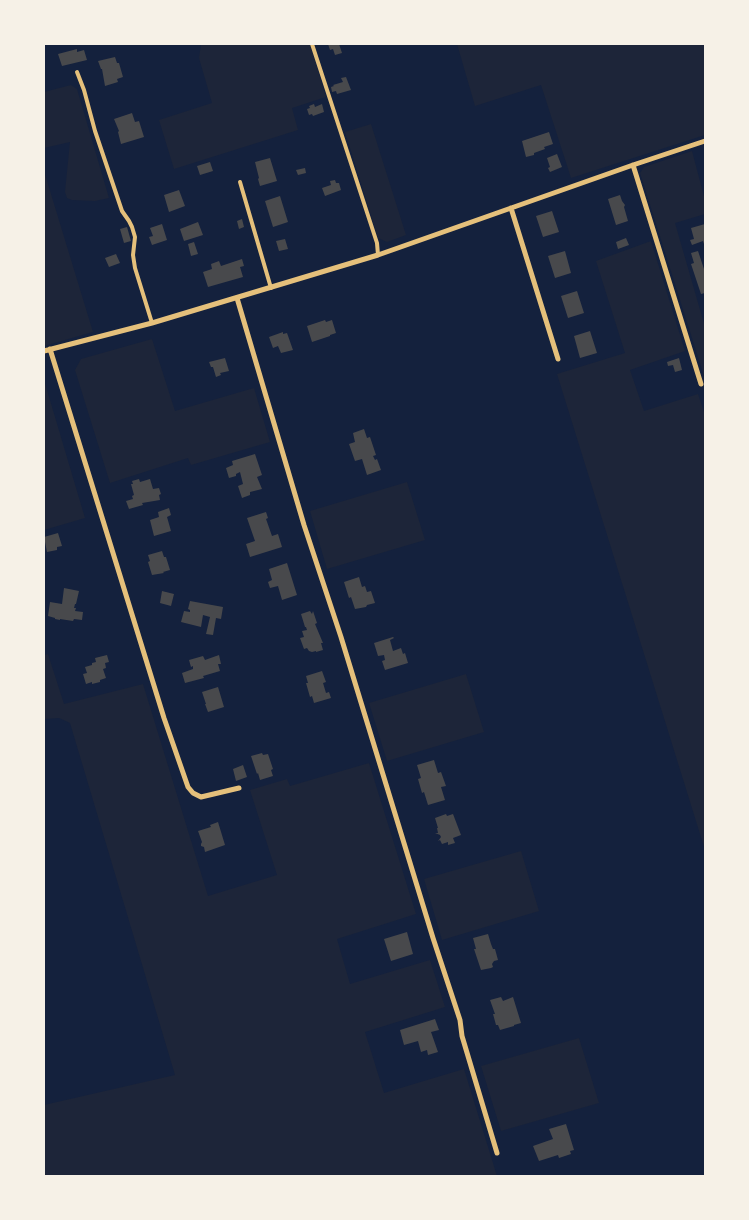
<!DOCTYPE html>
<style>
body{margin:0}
#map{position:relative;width:749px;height:1220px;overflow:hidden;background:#14213d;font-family:Barlow,sans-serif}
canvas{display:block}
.frame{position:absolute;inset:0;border:45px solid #f6f1e7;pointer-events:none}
</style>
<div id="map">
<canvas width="749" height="1220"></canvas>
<div class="frame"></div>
</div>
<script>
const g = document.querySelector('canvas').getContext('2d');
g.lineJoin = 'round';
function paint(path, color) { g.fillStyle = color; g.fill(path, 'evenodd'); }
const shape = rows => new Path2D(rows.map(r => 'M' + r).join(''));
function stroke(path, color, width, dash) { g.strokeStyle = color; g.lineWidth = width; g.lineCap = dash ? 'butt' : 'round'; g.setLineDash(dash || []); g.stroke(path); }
paint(shape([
 [201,44,310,44,326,97,292,108,298,130,174,169,159,120,212,103,199,58],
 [457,44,705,44,705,135,571,178,541,85,475,106],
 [71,85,77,89,109,198,95,201,72,200,67,198,65,192,70,142,44,148,44,92],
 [371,124,406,235,387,242,378,238,345,132],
 [692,151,705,200,705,214,675,223,705,327,705,376,704,376,640,173,644,167],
 [44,171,93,332,44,346],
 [651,241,685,351,630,370,644,411,698,394,705,415,705,850,557,374,625,353,596,261],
 [152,339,175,411,254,388,270,442,191,465,188,458,110,483,75,370,81,359],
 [44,380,85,518,44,530],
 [407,482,425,540,327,569,310,511],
 [48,654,64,704,143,684,208,896,277,875,250,790,287,779,290,786,369,763,416,914,337,939,350,984,430,960,445,1007,365,1032,384,1093,464,1069,497,1176,44,1176,44,1105,175,1075,70,723,59,718,44,719,44,655],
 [466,674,484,732,387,761,369,703],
 [521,851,539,911,442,940,424,879],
 [579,1038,599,1103,501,1131,481,1066]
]), '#1d2539');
paint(shape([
 [328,44,339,44,342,53,335,55,333,49,330,50],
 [77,49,77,52,84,50,87,60,62,66,58,54],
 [115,57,117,63,119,63,123,77,117,79,118,82,105,86,102,69,101,69,98,61],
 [346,77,351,90,337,94,336,91,332,92,331,87,334,86,333,85,343,82,341,78],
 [314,104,315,107,322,104,324,112,313,116,312,114,309,115,307,109,310,108,309,106],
 [132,113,135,122,139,121,144,137,121,144,118,132,119,131,114,119],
 [549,132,553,144,544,147,545,149,534,153,534,155,526,157,522,141],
 [557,154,562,167,550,172,548,168,550,167,547,158],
 [270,158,277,181,260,186,258,179,259,178,255,162],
 [210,162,213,171,200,175,197,166],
 [305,168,306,173,298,175,296,170],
 [335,180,336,183,339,183,341,190,325,196,322,188,331,185,330,181],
 [179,190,185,206,169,212,164,195],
 [620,195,622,201,625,205,624,207,628,221,616,225,608,199],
 [280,196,288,222,273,227,265,201],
 [552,211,559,232,543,237,536,216],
 [242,219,244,227,239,229,237,221],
 [198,222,203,235,184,241,180,229],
 [162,224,167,240,152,245,149,237,153,236,150,228],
 [705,224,705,247,703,241,692,245,690,240,694,239,691,228],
 [127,227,131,241,124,243,120,229],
 [626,238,629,245,618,249,616,242],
 [285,239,288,249,279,251,276,241],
 [194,242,198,254,191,256,188,244],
 [565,251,571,273,555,278,548,256],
 [698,251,705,272,705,293,701,294,691,264,694,263,691,253],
 [116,254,120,263,109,267,105,258],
 [242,259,244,266,240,267,243,277,208,287,203,272,212,269,211,264,219,261,221,266],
 [577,291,584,313,568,318,561,296],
 [325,320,326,322,332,320,336,333,330,335,330,336,312,342,307,326],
 [590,331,597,353,580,358,574,336],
 [283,332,283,334,287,333,293,350,281,353,278,346,273,348,269,337],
 [225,358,229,371,220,373,221,375,216,377,213,367,211,367,209,362],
 [679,358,682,370,675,372,673,365,668,366,667,362],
 [364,429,367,438,370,437,376,455,373,456,375,460,377,459,381,470,367,475,362,459,355,461,349,444,355,442,353,433],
 [255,454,262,475,257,477,262,489,250,492,250,495,242,498,238,486,243,484,240,472,236,474,236,476,229,478,226,468,233,465,232,461],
 [139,479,140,482,150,479,153,489,159,488,161,494,159,495,160,500,142,503,143,505,129,509,126,501,133,499,132,496,134,495,131,484,133,484,132,481],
 [169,508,171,515,167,517,171,531,154,536,150,520,159,517,158,512],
 [266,512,268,518,266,519,272,536,278,534,282,547,250,557,246,544,255,541,247,518],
 [58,533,62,546,57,547,57,550,47,552,44,537],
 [162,551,164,557,166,557,170,570,163,572,164,573,152,575,148,562,150,561,148,555],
 [287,563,297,595,282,600,278,586,270,588,268,582,272,580,269,569],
 [359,577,362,587,365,586,367,592,371,591,375,603,367,605,366,607,355,609,351,597,349,598,344,582],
 [64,588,79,591,76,604,75,604,74,608,76,608,75,611,83,612,82,620,74,619,73,621,60,619,60,620,55,619,55,618,48,616,50,602,62,604],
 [162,591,174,594,171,606,160,603],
 [190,601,223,607,221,619,216,618,213,635,206,634,210,617,203,615,201,627,181,622,184,611,190,612,190,610,188,609],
 [310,611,312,614,313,611,317,623,315,624,323,643,321,643,323,650,316,652,316,651,312,652,309,651,307,648,304,649,300,638,304,637,302,631,307,630,306,627,305,627,301,614],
 [393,637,394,638,390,640,393,651,401,648,403,654,405,653,408,663,385,670,382,661,385,660,384,655,378,656,374,643],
 [107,655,109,662,105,663,106,668,103,669,106,678,100,680,100,682,92,684,92,682,86,684,83,674,87,673,85,667,92,665,92,663,96,662,95,658],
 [219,655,221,664,218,664,220,671,203,676,204,678,185,683,182,673,193,669,193,666,191,667,189,660,203,656,205,660],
 [322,671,326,682,323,683,326,693,329,692,331,698,314,703,312,696,310,697,306,683,308,683,306,676],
 [218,687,224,707,208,712,205,704,206,704,202,692],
 [262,753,263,755,268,754,273,769,271,770,273,776,260,780,258,773,257,774,251,756],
 [434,760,438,773,441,772,446,786,441,787,445,800,428,805,424,792,422,793,418,779,421,778,417,765],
 [243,765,247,777,236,781,233,769],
 [446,814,447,816,453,814,461,835,453,838,455,843,448,845,448,842,442,844,440,840,438,841,441,837,440,835,435,833,438,833,437,828,438,828,435,818],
 [218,822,225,845,205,852,204,847,201,846,201,844,202,842,198,831,211,827,210,825],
 [407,932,413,954,391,961,384,939],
 [488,934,491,944,493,949,495,949,498,960,494,961,492,964,493,967,491,968,481,970,474,949,476,949,473,938],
 [501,997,503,1001,513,997,521,1023,514,1025,514,1026,500,1030,498,1025,496,1025,493,1014,495,1014,490,1000],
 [435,1019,439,1030,431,1032,438,1052,428,1055,427,1050,421,1052,418,1041,404,1045,400,1030],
 [566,1124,574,1150,570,1151,571,1154,559,1158,558,1155,539,1161,533,1146,553,1139,549,1129]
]), '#48494c');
stroke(shape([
 [312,44,377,243,378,255],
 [77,72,84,90,95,131,122,211,129,221,132,227,135,237,133,255,135,268,152,323],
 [240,182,271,288]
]), '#e5c07b', 4);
stroke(shape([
 [633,165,701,384],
 [511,208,558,359],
 [237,298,304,525,341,637,433,938,460,1020,462,1036,497,1153],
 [50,349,164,718,188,787,193,793,201,797,239,788],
 [44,351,152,323,378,255,633,165,705,141]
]), '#e5c07b', 5);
</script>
